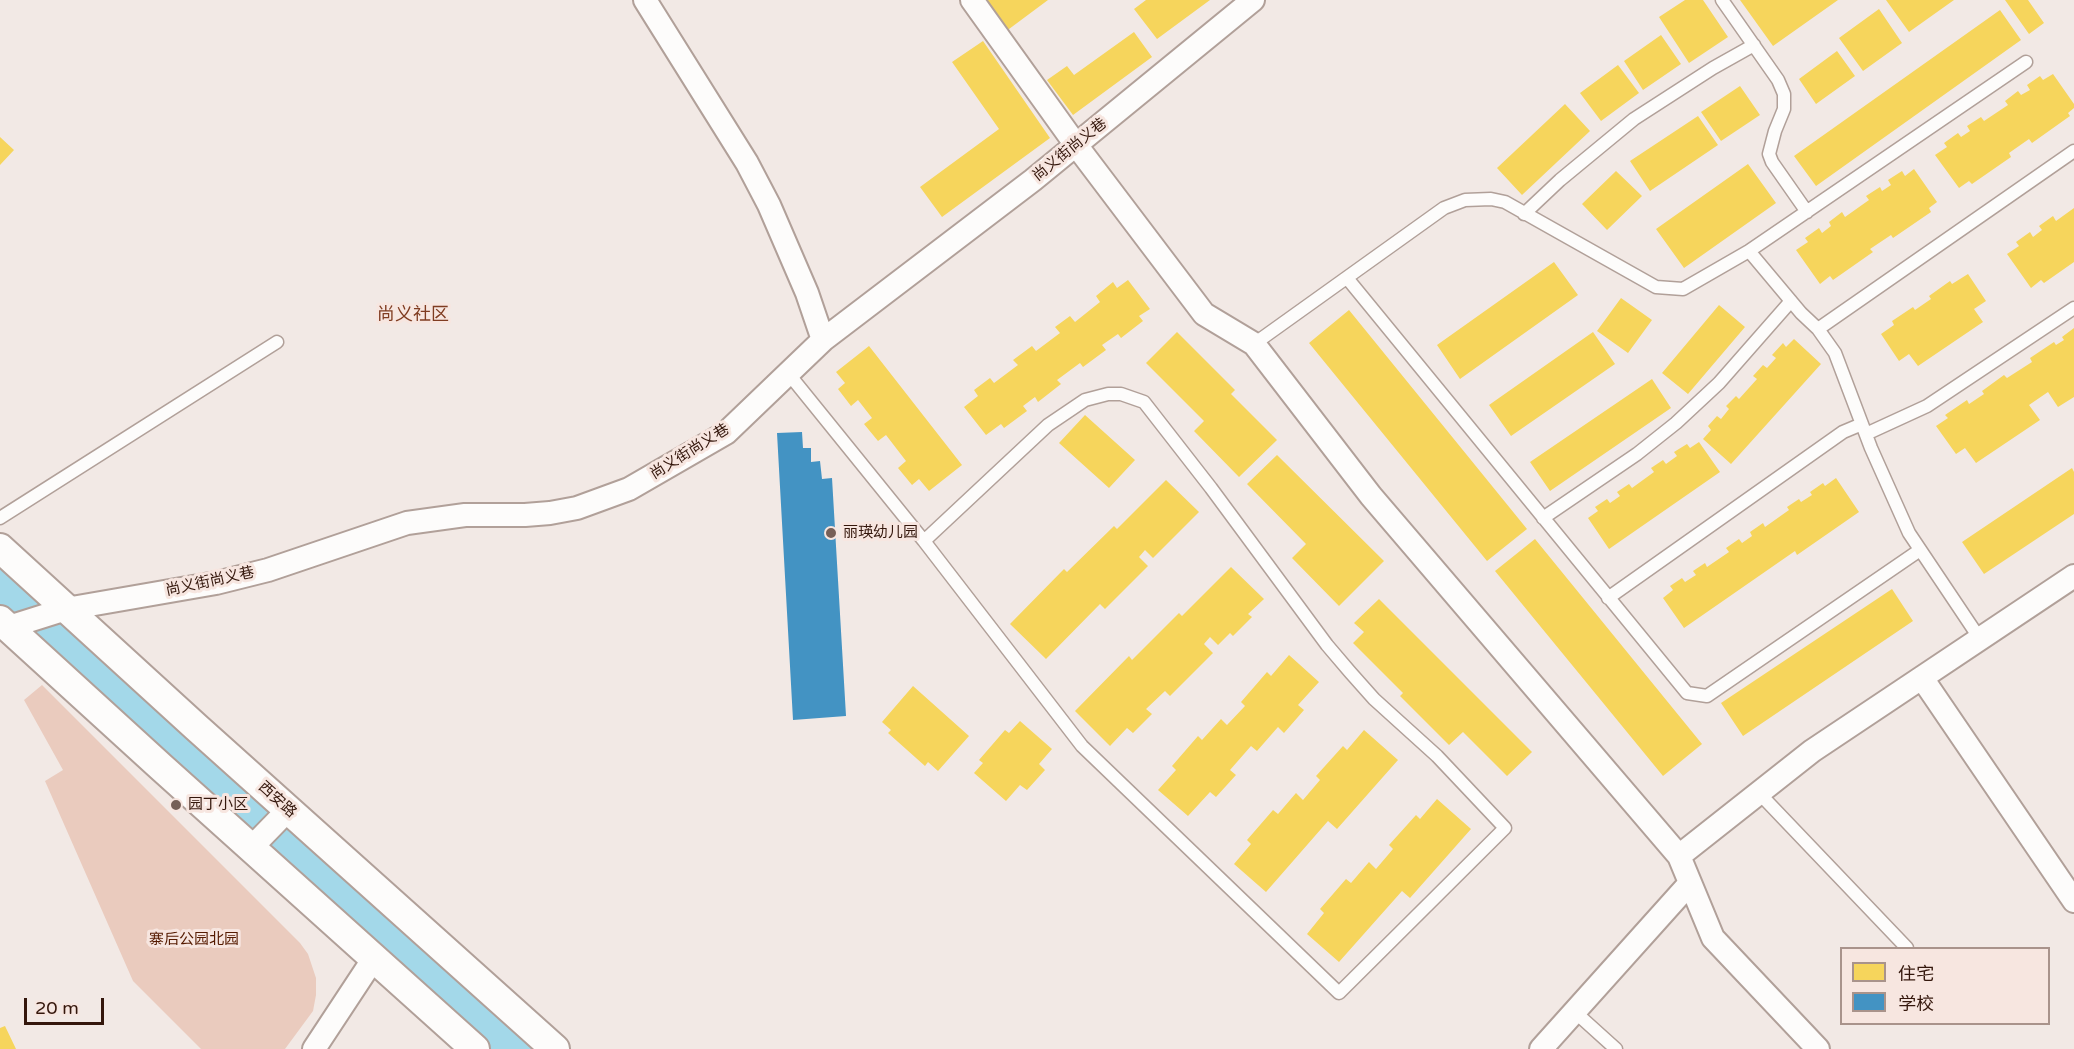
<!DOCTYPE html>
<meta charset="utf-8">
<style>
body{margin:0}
#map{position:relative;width:2074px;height:1049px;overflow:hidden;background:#f2e9e5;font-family:"Varela Round","Noto Sans SC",sans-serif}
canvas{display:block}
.legend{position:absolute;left:1840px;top:947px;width:210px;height:78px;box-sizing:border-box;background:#f7e6e0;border:2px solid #a9938b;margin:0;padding:8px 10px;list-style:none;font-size:18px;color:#34170c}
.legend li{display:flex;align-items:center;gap:12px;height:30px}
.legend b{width:30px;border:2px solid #a9938b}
.scale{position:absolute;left:24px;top:998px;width:80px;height:27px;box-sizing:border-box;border:3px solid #34170c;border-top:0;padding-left:8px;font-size:18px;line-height:21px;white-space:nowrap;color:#34170c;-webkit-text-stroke:4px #f7e6e0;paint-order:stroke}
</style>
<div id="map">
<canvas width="2074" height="1049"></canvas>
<ul class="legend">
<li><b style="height:16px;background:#f6d55c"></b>住宅</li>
<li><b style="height:16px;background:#4393c3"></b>学校</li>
</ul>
<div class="scale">20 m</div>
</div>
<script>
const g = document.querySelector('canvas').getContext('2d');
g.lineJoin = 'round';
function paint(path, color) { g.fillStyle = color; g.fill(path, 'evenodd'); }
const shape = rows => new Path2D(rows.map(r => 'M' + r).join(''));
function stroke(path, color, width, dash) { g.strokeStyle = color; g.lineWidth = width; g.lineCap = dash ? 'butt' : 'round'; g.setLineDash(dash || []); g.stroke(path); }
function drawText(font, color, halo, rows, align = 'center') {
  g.font = font + ' "Varela Round","Noto Sans SC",sans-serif'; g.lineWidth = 6; g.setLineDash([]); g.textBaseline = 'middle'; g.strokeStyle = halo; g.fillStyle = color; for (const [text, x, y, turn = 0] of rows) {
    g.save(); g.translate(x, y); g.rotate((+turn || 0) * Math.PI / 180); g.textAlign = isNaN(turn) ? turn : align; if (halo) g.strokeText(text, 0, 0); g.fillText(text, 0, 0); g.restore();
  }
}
paint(shape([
 [42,685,300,943,308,954,316,978,316,995,313,1011,285,1049,201,1049,133,981,45,781,63,770,24,700]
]), '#eacbbe');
paint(shape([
 [0,568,64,626,534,1049,490,1049,44,648,0,608]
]), '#a3d8e9');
paint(shape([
 [981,0,1048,0,1005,32],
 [1146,0,1210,0,1157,39,1134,9],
 [1685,0,1703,0,1728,37,1689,63,1659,17],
 [1740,0,1838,0,1773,46],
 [1886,0,1954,0,1909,32],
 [2005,0,2028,0,2044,23,2029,34],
 [1879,9,1902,43,1863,71,1839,38],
 [2000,10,2021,40,1816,186,1794,156],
 [1134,32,1152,57,1073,115,1047,80,1067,66,1074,75],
 [1661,35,1681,64,1643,90,1624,61],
 [983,41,1050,138,942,217,920,187,999,129,952,62],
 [1837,51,1855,76,1816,104,1799,79],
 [1618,65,1639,93,1601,121,1580,93],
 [2053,74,2074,104,2074,108,2068,113,2070,116,2032,143,2029,139,2009,153,2011,157,1972,184,1969,181,1959,188,1935,155,1947,147,1944,143,1958,133,1961,137,1970,131,1967,126,1981,117,1984,121,2008,105,2005,101,2018,91,2021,95,2030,90,2027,85,2040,76,2043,80],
 [1740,86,1760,115,1721,141,1701,112],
 [1565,104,1590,131,1522,195,1497,168],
 [1698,116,1718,145,1650,191,1630,161],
 [0,137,14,150,0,165],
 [1748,164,1776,203,1684,268,1656,229],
 [1914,169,1937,202,1929,208,1931,212,1893,238,1891,235,1870,249,1873,252,1833,280,1830,276,1820,284,1796,250,1808,242,1805,238,1819,228,1822,233,1831,226,1829,222,1842,212,1845,217,1869,200,1866,196,1880,187,1882,191,1891,185,1888,180,1902,171,1905,176],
 [1616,171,1642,196,1607,230,1582,204],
 [2074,208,2074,262,2044,283,2041,280,2031,288,2007,254,2019,246,2016,242,2030,232,2033,237,2042,230,2039,226,2053,216,2056,221],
 [1554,262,1578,295,1460,379,1437,345],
 [1968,274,1986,301,1974,309,1983,322,1918,366,1909,354,1899,361,1881,334,1894,325,1892,321,1913,307,1915,310,1931,299,1929,296,1950,281,1952,284],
 [1128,280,1150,309,1139,316,1143,321,1121,338,1118,334,1102,345,1106,350,1083,367,1080,363,1057,380,1061,384,1038,402,1035,397,1023,406,1027,411,1004,428,1001,424,986,435,964,407,978,396,974,390,990,378,994,383,1018,365,1013,360,1032,346,1036,351,1060,333,1055,327,1070,316,1075,322,1100,302,1096,296,1113,282,1117,288],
 [1621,298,1652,320,1628,353,1597,331],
 [1719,305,1745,327,1688,394,1662,373],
 [1349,310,1527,529,1487,561,1309,343],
 [2074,328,2074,397,2058,407,2048,392,2029,405,2040,420,1976,463,1965,448,1956,454,1936,426,1948,418,1945,415,1967,400,1969,404,1984,394,1982,391,2004,375,2007,378,2032,362,2030,358,2054,342,2056,345,2064,340,2062,337],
 [1177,332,1235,390,1231,394,1277,440,1239,477,1194,431,1204,421,1146,363],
 [1593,332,1615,364,1511,436,1489,405],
 [1794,339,1821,364,1731,464,1703,439,1711,430,1708,426,1717,416,1721,419,1729,409,1726,406,1736,396,1739,399,1757,379,1753,376,1763,365,1767,368,1776,358,1772,355,1783,343,1786,347],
 [869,346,962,465,929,491,919,479,912,485,898,468,906,461,886,435,878,441,864,424,872,418,858,400,851,406,838,389,845,383,836,372],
 [1652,379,1671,408,1550,491,1530,462],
 [1085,415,1135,460,1109,488,1059,443],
 [1699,442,1720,472,1609,549,1588,518,1598,511,1595,507,1607,499,1610,503,1620,496,1617,492,1629,484,1632,488,1654,472,1651,468,1663,460,1666,464,1677,456,1674,452,1687,444,1690,448],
 [1277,455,1384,561,1339,606,1292,558,1306,544,1247,484],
 [2072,468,2074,472,2074,514,1984,574,1962,542],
 [1836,478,1859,512,1797,555,1795,551,1684,628,1663,598,1673,590,1670,586,1682,578,1685,582,1696,575,1693,571,1705,563,1707,567,1729,552,1726,548,1739,539,1742,543,1752,536,1750,532,1763,523,1765,527,1789,510,1787,507,1799,499,1801,502,1812,495,1810,492,1823,483,1825,486],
 [1166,480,1199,512,1153,558,1145,550,1139,557,1148,566,1105,609,1100,604,1046,659,1010,624,1064,569,1067,572,1114,526,1117,529],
 [1535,539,1702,744,1663,776,1495,571],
 [1231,567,1264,599,1248,614,1252,617,1233,636,1230,633,1218,645,1210,637,1204,644,1213,653,1170,696,1165,691,1146,709,1152,714,1133,733,1127,728,1110,746,1075,711,1129,656,1132,660,1179,613,1182,616],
 [1892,589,1913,621,1743,736,1721,703],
 [1379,599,1532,752,1507,776,1463,732,1449,745,1400,696,1403,693,1353,643,1364,632,1354,623],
 [1289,655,1319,682,1298,705,1304,710,1284,733,1278,727,1257,751,1251,746,1230,770,1236,775,1216,797,1210,792,1188,816,1158,790,1176,770,1172,766,1198,736,1202,740,1221,719,1227,725,1245,706,1241,702,1267,672,1271,676],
 [913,686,969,736,938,771,928,762,925,766,888,733,891,730,882,722],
 [1020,721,1052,749,1039,764,1045,770,1027,790,1020,785,1006,801,974,773,983,763,979,760,1005,730,1009,733],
 [1364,730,1398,760,1337,829,1328,821,1266,892,1234,864,1251,844,1247,840,1273,810,1278,814,1296,793,1303,800,1320,780,1316,776,1343,746,1347,750],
 [1437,799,1471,829,1410,898,1402,891,1339,962,1307,934,1324,913,1320,909,1346,879,1351,883,1369,862,1376,869,1393,849,1389,845,1416,815,1420,819],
 [5,1026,16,1049,0,1049,0,1028]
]), '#f6d55c');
paint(shape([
 [802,432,803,448,811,448,811,462,820,461,822,479,832,478,846,716,793,720,777,433]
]), '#4393c3');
const service = shape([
 [1722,0,1778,80,1784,94,1784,109,1775,131,1769,154,1772,162,1807,212],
 [1524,214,1560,180,1634,119,1713,68,1754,45],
 [1749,251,1801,313,1818,329,1835,353,1871,448,1909,533,1980,639],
 [1347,278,1687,693,1707,696,1920,550],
 [1818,329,2074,151],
 [1254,344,1444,208,1465,200,1491,199,1505,202,1656,287,1683,289,1749,251,2026,62],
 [788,373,924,541,1082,746,1339,993,1505,828,1437,756,1374,699,1350,672,1327,645,1211,488,1144,402,1121,394,1108,394,1085,400,1048,425,924,541],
 [1866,434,1927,406,2074,308],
 [0,518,277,342],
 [1543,518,1637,454,1676,423,1719,383,1791,301],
 [1608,598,1843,432,1862,424],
 [1759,793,1907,948],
 [1575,1012,1616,1049]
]);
const minor = shape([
 [645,0,747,163,769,205,807,293,823,340],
 [972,0,1076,145,1204,314,1254,344,1371,496,1679,856,1713,938,1818,1049],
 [9,627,66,609,216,583,268,570,407,523,465,515,525,515,550,513,577,508,629,489,726,433,823,340,1033,180,1253,0],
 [1922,678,2074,901],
 [251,848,288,810],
 [1679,856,1812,751,2074,576],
 [314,1049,374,958],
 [1541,1049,1690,883]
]);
const tertiary = shape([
 [0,548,196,727,555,1049],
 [0,620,160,766,475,1049]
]);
stroke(service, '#b1a099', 15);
stroke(minor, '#b1a099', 26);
stroke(tertiary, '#b1a099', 32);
stroke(service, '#fdfcfb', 12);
stroke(minor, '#fdfcfb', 22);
stroke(tertiary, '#fdfcfb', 28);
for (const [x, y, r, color] of [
 [831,533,6,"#766058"],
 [176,805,6,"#766058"]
]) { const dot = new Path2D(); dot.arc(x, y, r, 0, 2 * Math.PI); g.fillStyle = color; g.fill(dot); stroke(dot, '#f7e6e0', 2); }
drawText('15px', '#34170c', '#f7e6e0', [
 ["尚义街尚义巷",1070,150,-39],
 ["尚义街尚义巷",690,452,-32],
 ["尚义街尚义巷",210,582,-12],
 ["西安路",277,800,42]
]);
drawText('15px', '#34170c', '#f7e6e0', [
 ["丽瑛幼儿园",843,533],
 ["园丁小区",188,805]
], 'left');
drawText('15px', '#551b01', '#f7e6e0', [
 ["寨后公园北园",194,940]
]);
drawText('18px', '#7f3c21', '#f7e6e0', [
 ["尚义社区",413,315]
]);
</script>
